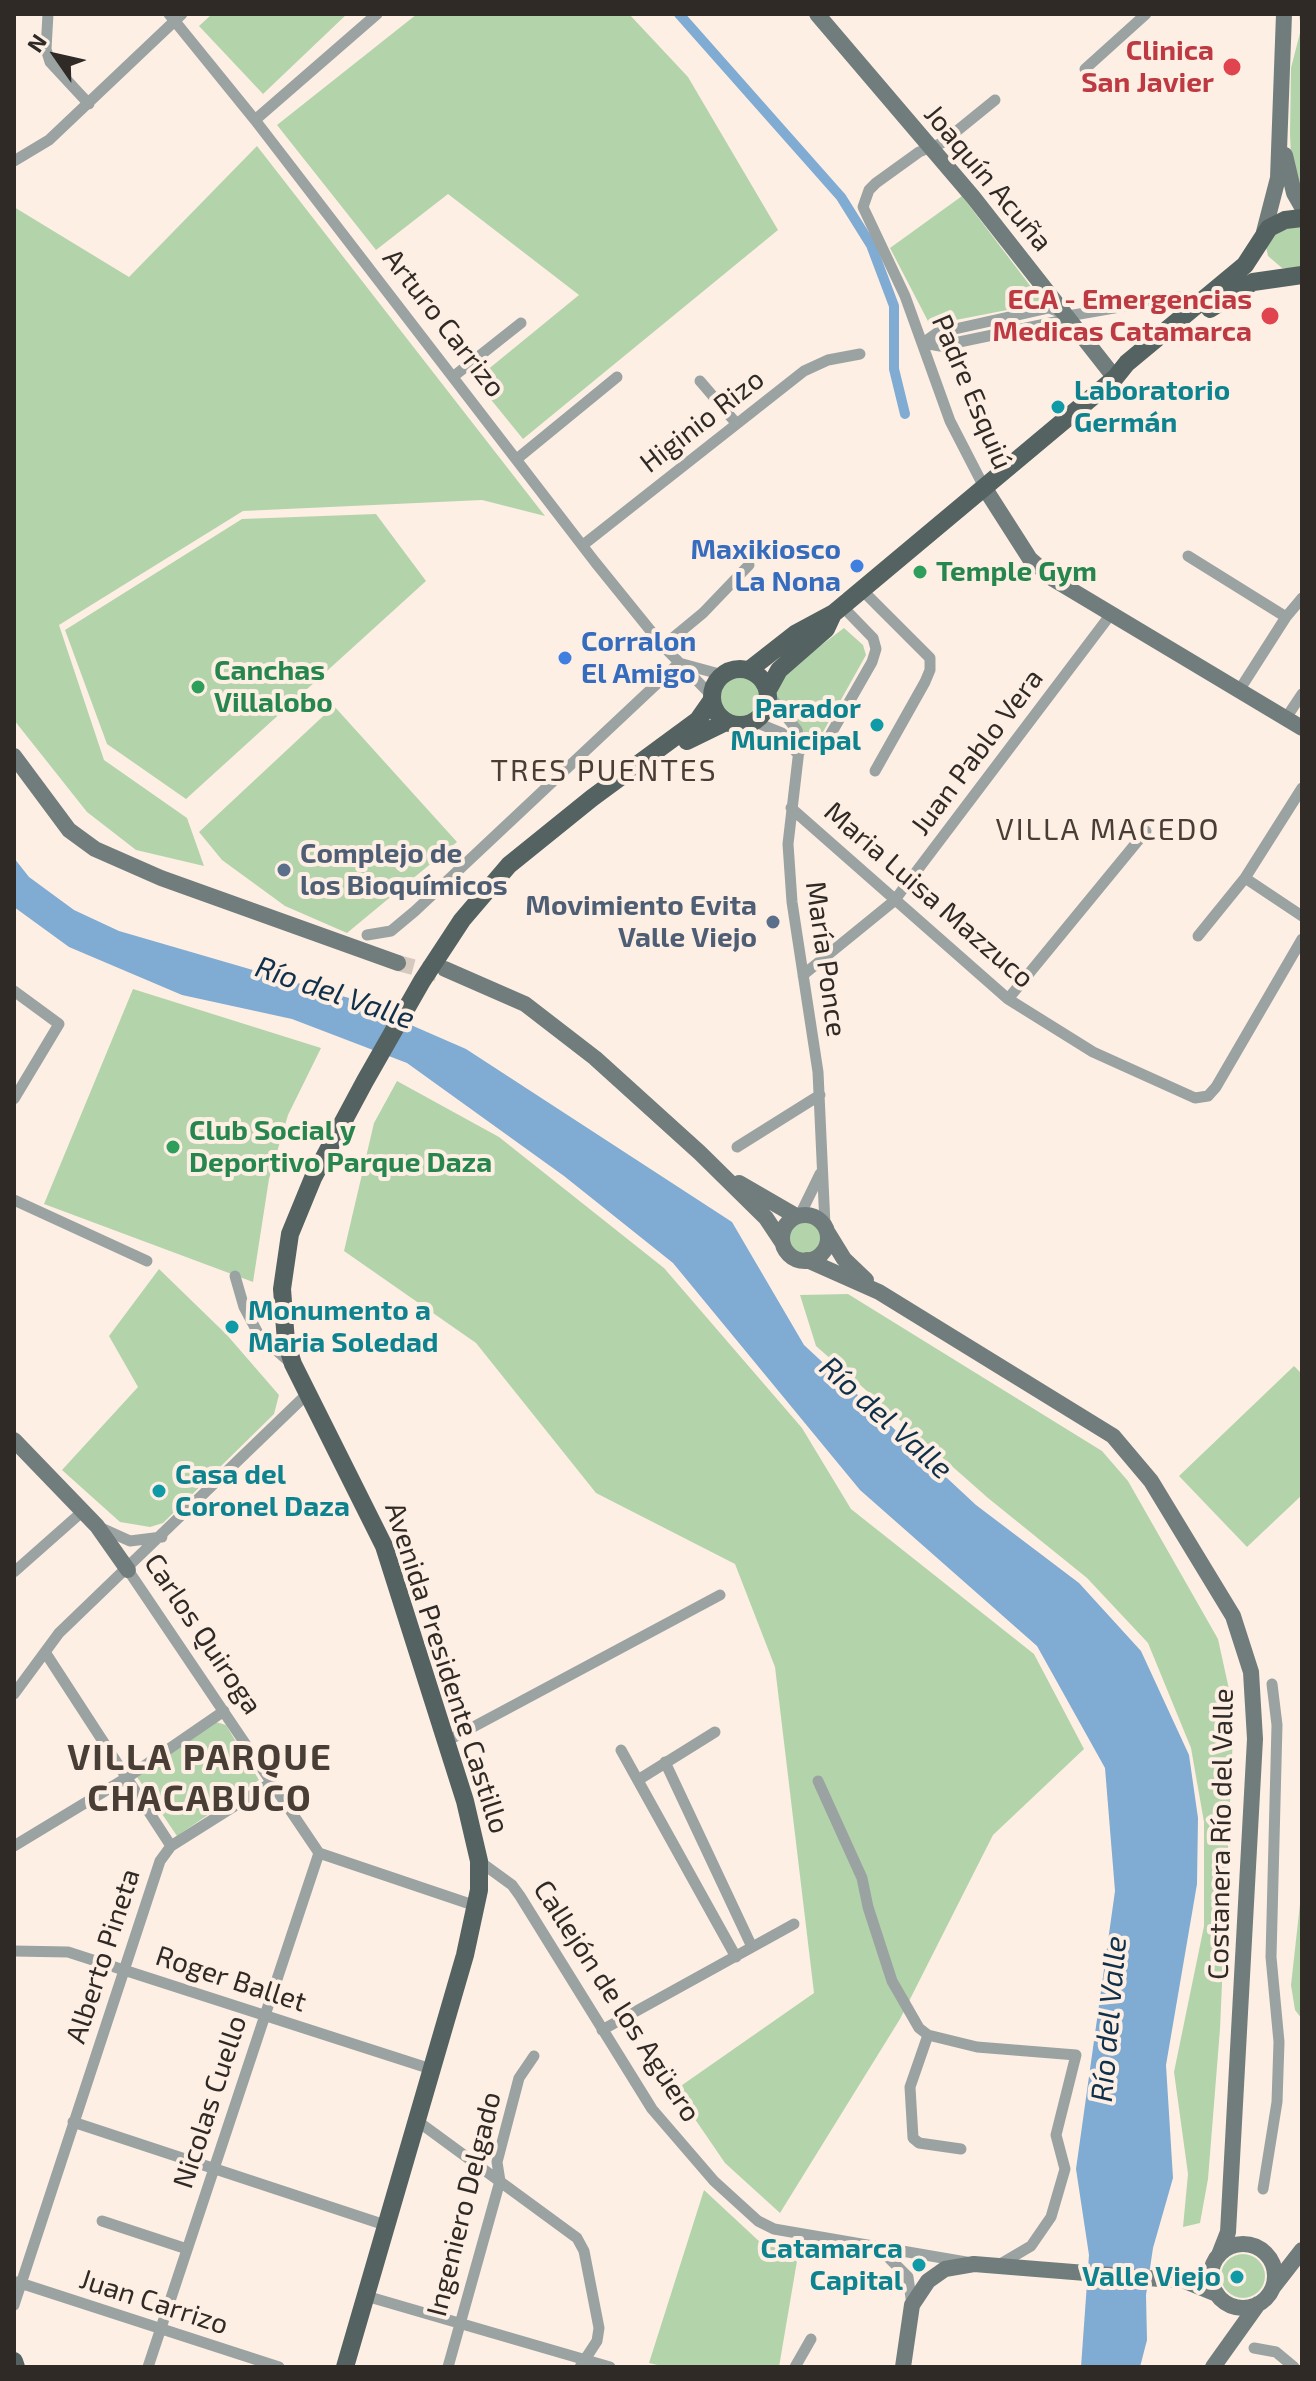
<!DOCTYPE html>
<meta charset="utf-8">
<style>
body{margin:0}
#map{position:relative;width:1316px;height:2381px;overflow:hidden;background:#feefe4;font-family:"Exo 2",sans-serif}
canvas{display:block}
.frame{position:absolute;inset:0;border:16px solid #302a26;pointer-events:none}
.north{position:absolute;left:16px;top:16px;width:80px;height:80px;-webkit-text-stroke:6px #feefe4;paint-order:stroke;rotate:304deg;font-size:22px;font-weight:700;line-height:32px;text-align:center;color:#302a26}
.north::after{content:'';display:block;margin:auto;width:28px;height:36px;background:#302a26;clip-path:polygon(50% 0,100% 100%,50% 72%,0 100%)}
</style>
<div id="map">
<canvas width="1316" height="2381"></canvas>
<div class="frame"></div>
<div class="north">N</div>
</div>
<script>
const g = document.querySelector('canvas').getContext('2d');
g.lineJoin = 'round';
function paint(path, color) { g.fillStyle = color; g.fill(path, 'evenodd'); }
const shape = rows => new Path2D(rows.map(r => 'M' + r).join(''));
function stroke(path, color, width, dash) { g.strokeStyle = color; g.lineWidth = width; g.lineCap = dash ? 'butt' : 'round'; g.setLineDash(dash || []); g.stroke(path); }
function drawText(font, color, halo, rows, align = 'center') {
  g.font = font + ' "Exo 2",sans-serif'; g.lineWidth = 8; g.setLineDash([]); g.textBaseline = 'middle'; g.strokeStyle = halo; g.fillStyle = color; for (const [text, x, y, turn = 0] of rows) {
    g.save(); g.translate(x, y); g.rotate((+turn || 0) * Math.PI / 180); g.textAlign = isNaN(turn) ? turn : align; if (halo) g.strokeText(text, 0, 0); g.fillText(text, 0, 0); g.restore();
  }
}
paint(shape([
 [212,14,347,14,263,94,199,26],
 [417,14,629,14,688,77,778,230,523,439,475,380,579,295,448,194,376,250,277,125],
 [1299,14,1302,14,1302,193,1291,157,1290,134,1291,68,1301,29],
 [257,146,545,516,482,500,243,511,59,625,104,760,187,818,204,866,136,850,87,812,14,720,14,207,129,277],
 [962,196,1041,300,1038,304,930,325,890,248],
 [1302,224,1302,269,1282,268,1268,256,1266,247,1275,232],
 [376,514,426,581,186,799,107,744,65,630,242,519],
 [844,628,863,645,866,655,823,732,810,739,779,705,775,696,776,679],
 '719 697a21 21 0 1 1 42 0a21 21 0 1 1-42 0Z',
 [334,706,457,842,347,933,285,906,222,860,199,832],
 [133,989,321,1048,288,1115,269,1179,253,1282,44,1204],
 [397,1081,499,1137,664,1268,802,1428,851,1509,1034,1654,1084,1749,993,1835,900,2019,780,2213,725,2163,675,2090,814,1993,775,1667,735,1564,596,1493,476,1343,344,1251,374,1123],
 '786 1237a19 19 0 1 1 38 0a19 19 0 1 1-38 0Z',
 [159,1269,227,1335,279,1395,274,1414,163,1523,150,1527,120,1522,62,1470,138,1387,109,1336],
 [848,1294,1102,1451,1128,1481,1218,1639,1234,1712,1220,2029,1208,2179,1200,2223,1183,2227,1188,2174,1174,2072,1204,1926,1204,1822,1191,1748,1148,1643,1087,1578,988,1498,816,1346,800,1295],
 [1294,1366,1302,1374,1302,1495,1247,1547,1179,1476],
 [216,1722,226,1725,259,1780,177,1836,137,1777],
 [1302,1886,1302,2019,1295,2010,1291,1985],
 [704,2190,761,2243,798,2255,779,2367,666,2367,649,2363],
 '1221 2276a22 22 0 1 1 44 0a22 22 0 1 1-44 0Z'
]), '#b3d4aa');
paint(shape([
 [14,858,29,877,74,910,119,931,349,998,466,1049,732,1222,804,1345,976,1505,1079,1583,1141,1651,1189,1755,1198,1818,1197,1884,1166,2065,1173,2178,1153,2248,1146,2295,1147,2340,1140,2367,1081,2367,1089,2255,1076,2169,1115,1891,1105,1768,1037,1646,860,1490,673,1263,564,1176,407,1063,292,1019,182,995,69,947,14,907]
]), '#80abd2');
stroke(shape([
 [679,14,841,197,871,245,894,306,894,369,905,414]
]), '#80abd2', 10);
stroke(shape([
 [398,963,439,974]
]), '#d5c8be', 16, [16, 8]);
stroke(shape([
 [48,14,46,49,50,62,89,104],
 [169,14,255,120,595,562,663,646,712,696],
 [1085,69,1146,14],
 [255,120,377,14],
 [14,161,49,140,182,14],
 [923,343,940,346,1055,322,1068,316,1177,297,1203,300],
 [923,343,937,333,1049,308,1064,314],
 [454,376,521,323],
 [700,381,736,423],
 [518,458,617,377],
 [984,487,950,421,905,296,863,207,869,190,876,183,919,152,942,143,995,100],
 [583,545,804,371,828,360,860,354],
 [1188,556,1286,617],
 [862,590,930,658,930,670,925,682,875,771],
 [663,646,703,613,749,565],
 [679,663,723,675],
 [1240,689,1286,617,1302,598],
 [769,695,797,730,800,741,788,844,792,902,818,1072,825,1225],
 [1286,718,1302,694],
 [755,722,782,733,796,752],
 [796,752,828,739,872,662,876,649,873,638,842,606],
 [791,808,1008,999,1093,1052,1195,1098,1208,1096,1216,1087,1302,939],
 [1245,878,1302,916],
 [367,935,391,931,415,911,679,663],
 [1198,936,1245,878,1302,788],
 [803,975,894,901,1111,614],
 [14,991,59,1024,14,1099],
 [1008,999,1146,831],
 [737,1147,820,1095],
 [14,1200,147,1261],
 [800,1215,820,1174],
 [235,1276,244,1307,259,1335,292,1364],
 [99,1527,130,1541,162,1537],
 [128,1570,319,1853,476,1906],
 [14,1572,83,1511],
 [45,1652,171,1846],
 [14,1694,59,1633,305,1396],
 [447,1741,720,1595],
 [621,1750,736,1957],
 [665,1762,752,1947],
 [638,1780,715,1732],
 [818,1781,862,1878,868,1907,892,1981,919,2028,928,2035,977,2047,1076,2055,1056,2135,1065,2169,1051,2217,1031,2246,997,2266],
 [14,1846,128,1777,224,1711],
 [479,1861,512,1885,520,1896,652,2109,714,2181,758,2221,774,2229,966,2262],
 [14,1951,68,1952,431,2069],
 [602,2030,794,1924],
 [928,2035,910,2087,913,2138,919,2143,961,2149],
 [416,2120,577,2238,584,2251,599,2328,597,2341,580,2367],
 [73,2122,385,2225],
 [1263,2189,1277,2102,1279,2042,1271,1957,1277,1725,1272,1684],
 [102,2221,187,2249],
 [879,2248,908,2277,912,2305],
 [17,2282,279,2367],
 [366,2296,610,2367],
 [14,2305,160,1861,171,1846,271,1783],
 [1254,2348,1276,2352,1294,2367],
 [148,2367,319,1853],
 [448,2367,500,2181,497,2162,519,2078,534,2056],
 [795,2367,811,2339]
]), '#9ba3a2', 11);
stroke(shape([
 [817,14,973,197,1115,378],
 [1285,155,1294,193,1302,207],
 [1264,232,1278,178,1284,14],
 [984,487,1030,559,1053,579,1302,728],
 [14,756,69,830,95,849,161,878,398,963],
 [445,969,525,1004,595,1058,700,1153,766,1218,782,1242],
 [739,1183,796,1216],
 '782 1238a23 23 0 1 1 46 0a23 23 0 1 1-46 0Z',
 [828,1233,844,1259,866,1280],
 [807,1260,879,1292,1113,1436,1151,1481,1233,1616,1251,1672,1255,1739,1228,2232,1219,2255],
 [14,1440,97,1526,128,1570],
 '1211 2276a32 32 0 1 1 64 0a32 32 0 1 1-64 0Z',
 [1274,2286,1302,2250],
 [903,2367,912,2305,928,2281,945,2269,974,2264,1185,2281,1217,2294],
 [1213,2367,1258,2304]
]), '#717d7c', 16);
stroke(shape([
 [1210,309,1253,282,1302,275],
 '712 697a28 28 0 1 1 56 0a28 28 0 1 1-56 0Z',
 [749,670,795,634,834,613,1115,378,1127,363,1245,265,1269,228,1285,220,1302,218],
 [768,690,779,670,826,629,833,614],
 [687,741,726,722],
 [14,2361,16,2367],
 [345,2367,465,1955,479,1890,479,1861,465,1801,384,1546,293,1364,286,1342,282,1289,290,1234,313,1178,365,1081,422,981,462,920,509,865,592,798,698,720,712,700]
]), '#546361', 18);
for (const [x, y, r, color] of [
 [1232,67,10,"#e0444e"],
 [1270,316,10,"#e0444e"],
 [1058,407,8,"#0f9aa8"],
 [857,566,8,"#3f7fe0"],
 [920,572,8,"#2e9e5b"],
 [565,658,8,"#3f7fe0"],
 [198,687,8,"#2e9e5b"],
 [877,725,8,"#0f9aa8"],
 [284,870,8,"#5c6f8a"],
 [773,922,8,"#5c6f8a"],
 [173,1147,8,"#2e9e5b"],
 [232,1327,8,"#0f9aa8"],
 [159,1491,8,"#0f9aa8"],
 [919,2265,8,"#0f9aa8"],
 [1237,2277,8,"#0f9aa8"]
]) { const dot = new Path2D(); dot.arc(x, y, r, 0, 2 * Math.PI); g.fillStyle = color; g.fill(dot); stroke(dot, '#feefe4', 3); }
drawText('bold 28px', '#be3a42', '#feefe4', [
 ["Clinica",1214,51],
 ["San Javier",1214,83],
 ["ECA - Emergencias",1252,300],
 ["Medicas Catamarca",1252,332]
], 'right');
drawText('28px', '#302a26', '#feefe4', [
 ["Joaquín Acuña",988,178,50],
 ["Arturo Carrizo",444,323,52],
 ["Padre Esquiú",972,392,67],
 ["Higinio Rizo",702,421,-38],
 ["Juan Pablo Vera",977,752,-53],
 ["Maria Luisa Mazzuco",929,895,41],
 ["María Ponce",826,959,82],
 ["Carlos Quiroga",203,1634,56],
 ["Avenida Presidente Castillo",447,1668,72],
 ["Costanera Río del Valle",1221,1834,-89],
 ["Alberto Pineta",103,1956,-72],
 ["Roger Ballet",231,1979,18],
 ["Callejón de los Agüero",617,2001,57],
 ["Nicolas Cuello",210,2102,-72],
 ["Ingeniero Delgado",464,2204,-76],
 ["Juan Carrizo",154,2302,18]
]);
drawText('bold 28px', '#0d838f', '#feefe4', [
 ["Laboratorio",1074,391],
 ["Germán",1074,423],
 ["Parador",861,709,"right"],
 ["Municipal",861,741,"right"],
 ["Monumento a",248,1311],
 ["Maria Soledad",248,1343],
 ["Casa del",175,1475],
 ["Coronel Daza",175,1507],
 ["Catamarca",903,2249,"right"],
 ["Capital",903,2281,"right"],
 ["Valle Viejo",1221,2277,"right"]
], 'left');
drawText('bold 28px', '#366cbe', '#feefe4', [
 ["Maxikiosco",841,550],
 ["La Nona",841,582],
 ["Corralon",581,642,"left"],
 ["El Amigo",581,674,"left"]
], 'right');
drawText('bold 28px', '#27864d', '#feefe4', [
 ["Temple Gym",936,572],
 ["Canchas",214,671],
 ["Villalobo",214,703],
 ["Club Social y",189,1131],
 ["Deportivo Parque Daza",189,1163]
], 'left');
drawText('bold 28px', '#4e5e75', '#feefe4', [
 ["Complejo de",300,854],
 ["los Bioquímicos",300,886],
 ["Movimiento Evita",757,906,"right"],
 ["Valle Viejo",757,938,"right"]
], 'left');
g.letterSpacing = '2px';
drawText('30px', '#493e35', '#feefe4', [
 ["TRES PUENTES",604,771],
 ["VILLA MACEDO",1108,830]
]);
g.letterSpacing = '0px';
drawText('italic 30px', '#0f304b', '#feefe4', [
 ["Río del Valle",335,993,19],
 ["Río del Valle",886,1418,42],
 ["Río del Valle",1109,2019,-85]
]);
g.letterSpacing = '2px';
drawText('bold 36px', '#493e35', '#feefe4', [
 ["VILLA PARQUE",200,1758],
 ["CHACABUCO",200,1799]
]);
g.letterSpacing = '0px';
</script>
